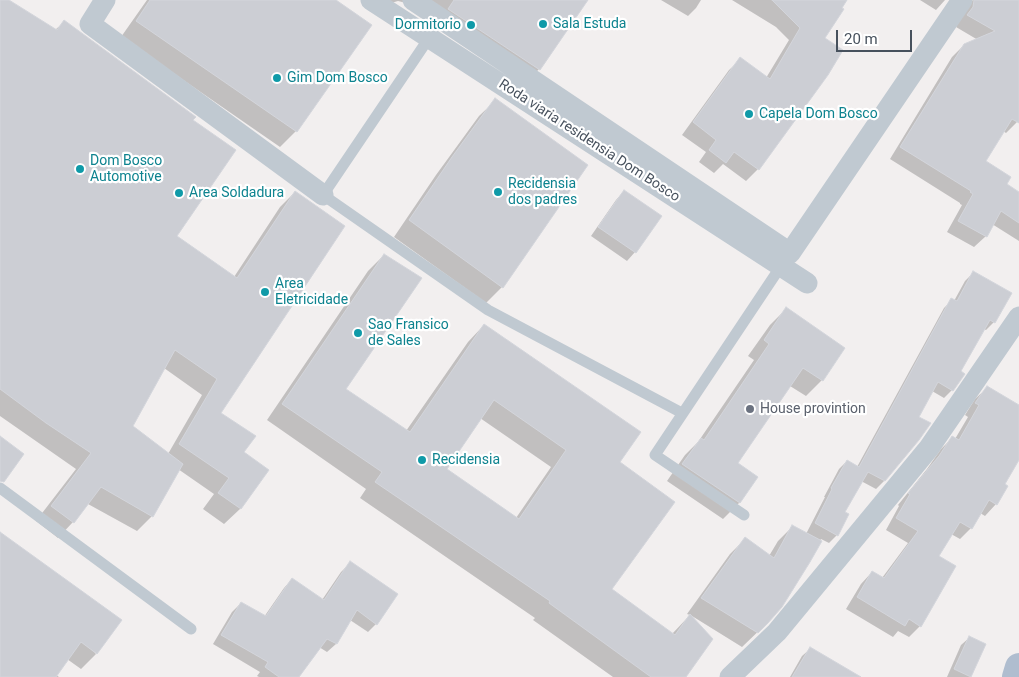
<!DOCTYPE html>
<style>
body{margin:0}
#map{position:relative;width:1019px;height:677px;overflow:hidden;background:#f2efef;font-family:Roboto,sans-serif}
canvas{display:block}
.scale{position:absolute;left:836px;top:30px;width:76px;height:22px;box-sizing:border-box;border:2px solid #47515d;border-top:0;padding-left:6px;font-size:15px;line-height:18px;white-space:nowrap;color:#47515d;-webkit-text-stroke:4px #fff;paint-order:stroke}
</style>
<div id="map">
<canvas width="1019" height="677"></canvas>
<div class="scale">20 m</div>
</div>
<script>
const g = document.querySelector('canvas').getContext('2d');
g.lineJoin = 'round';
function paint(path, color) { g.fillStyle = color; g.fill(path, 'evenodd'); }
const shape = rows => new Path2D(rows.map(r => 'M' + r).join(''));
function stroke(path, color, width, dash) { g.strokeStyle = color; g.lineWidth = width; g.lineCap = dash ? 'butt' : 'round'; g.setLineDash(dash || []); g.stroke(path); }
function drawText(font, color, halo, rows, align = 'center') {
  g.font = font + ' Roboto,sans-serif'; g.lineWidth = 4.5; g.setLineDash([]); g.textBaseline = 'middle'; g.strokeStyle = halo; g.fillStyle = color; for (const [text, x, y, turn = 0] of rows) {
    g.save(); g.translate(x, y); g.rotate((+turn || 0) * Math.PI / 180); g.textAlign = isNaN(turn) ? turn : align; if (halo) g.strokeText(text, 0, 0); g.fillText(text, 0, 0); g.restore();
  }
}
paint(shape([
 [0,0,7,0,55,30,64,22,192,121,175,236,234,277,280,207,295,192,219,414,243,452,267,470,240,509,224,524,203,509,214,494,178,469,152,516,137,531,88,504,73,522,58,538,36,521,76,469,0,416],
 [164,368,202,395,168,454,131,426],
 [147,0,334,0,296,131,280,147,121,37],
 [386,0,587,0,539,69,525,84,406,3,398,1,391,3],
 [661,0,701,0,696,8,688,16],
 [732,0,845,0,823,39,758,169,746,181,723,164,714,173,699,162,706,152,682,135,729,70,741,59,766,78,789,40,776,27],
 [920,0,945,0,936,10],
 [973,0,1019,0,1019,115,1017,122,1006,133,1003,131,984,162,1005,185,1019,193,1019,241,992,224,986,236,974,247,947,232,962,205,960,204,960,203,890,159,952,57,964,45,978,40,956,27,963,10],
 [496,100,502,287,486,303,394,237,436,175,479,116],
 [624,191,635,252,627,261,591,236,616,200],
 [384,255,345,389,406,431,468,342,484,325,618,462,611,590,672,634,690,615,687,614,730,554,745,539,769,556,778,541,793,526,806,534,825,497,824,497,839,469,847,461,857,467,944,308,952,300,954,301,965,281,973,273,994,322,986,330,984,329,960,372,952,390,944,398,932,391,885,480,876,489,861,481,844,512,837,535,829,543,821,539,809,561,767,623,742,647,692,616,684,677,613,677,533,620,535,618,360,498,366,489,267,420,368,271],
 [480,418,551,467,516,518,446,469],
 [786,309,844,349,822,380,806,396,790,386,736,464,757,477,739,503,723,519,667,481,685,455,698,442,754,360,748,356,770,325],
 [987,388,1019,407,1019,458,1003,485,1007,486,996,504,985,516,980,513,971,528,960,539,951,534,938,556,920,626,909,637,898,631,893,637,846,609,861,584,872,572,882,578,908,543,886,530,899,506,898,505,927,469,941,449,953,437,955,439,968,417,965,415,975,399],
 [0,534,96,654,81,669,67,659,56,675,59,677,0,677],
 [350,563,376,624,368,632,350,620,336,644,327,652,319,647,297,677,259,677,257,676,260,672,213,644,232,612,241,603,264,617,284,588,292,579,322,600,341,572],
 [969,638,985,645,970,677,947,677,961,645],
 [810,649,822,677,790,677,802,656]
]), '#0003');
const building = shape([
 [0,0,9,0,57,30,64,20,196,117,193,120,236,150,177,236,237,278,295,191,345,226,221,413,256,436,244,452,269,470,241,509,218,493,229,478,179,444,217,379,175,350,133,426,183,464,153,517,101,487,74,523,51,506,91,453,46,423,0,389,0,0],
 [150,0,336,0,372,25,297,132,136,21,150,0],
 [454,0,588,0,540,70,448,9,454,0],
 [772,0,847,0,842,8,844,9,825,38,843,50,828,75,759,170,734,152,726,163,709,150,716,140,693,122,740,57,770,79,800,28,772,0],
 [974,0,1019,0,1019,123,1012,119,986,161,1011,177,1007,184,1019,192,1019,223,1001,211,987,237,958,221,973,194,970,192,971,191,900,147,964,44,995,31,967,15,973,7,974,0],
 [495,98,588,165,503,288,409,220,452,157,495,98],
 [624,190,662,216,636,253,598,227,624,190],
 [384,254,422,278,346,389,410,432,484,324,641,432,620,462,675,502,612,589,675,635,690,614,713,639,686,677,651,677,549,603,550,601,375,482,382,472,282,404,384,254],
 [494,400,566,450,519,519,447,469,494,400],
 [973,271,1012,293,995,323,990,320,961,371,965,374,953,391,938,382,919,417,931,423,919,440,885,481,868,472,845,512,849,514,838,536,815,523,832,489,831,488,847,460,859,467,951,298,957,301,973,271],
 [786,307,845,348,823,381,803,368,738,463,758,477,740,503,682,464,701,438,704,440,769,344,764,340,786,307],
 [987,386,1019,405,1019,460,1005,484,1008,486,997,505,989,500,972,529,960,522,939,556,956,566,921,627,909,619,905,626,857,597,872,571,884,578,918,531,896,518,910,494,908,493,939,456,952,436,959,440,979,405,975,403,987,386],
 [0,436,24,454,4,482,0,481,0,436],
 [792,525,822,541,810,562,782,607,768,623,758,633,701,598,745,537,774,558,792,525],
 [0,532,122,620,97,654,81,642,56,677,0,677,0,532],
 [350,561,398,594,377,625,357,610,337,644,327,639,299,677,279,677,265,667,268,662,221,635,241,602,266,616,292,578,324,600,350,561],
 [969,636,986,644,971,677,954,669,969,636],
 [810,647,861,677,792,677,810,647]
]);
paint(building, '#ccced4');
stroke(building, '#d3d5db', 1);
stroke(shape([
 [431,35,323,195,488,310,682,413],
 [0,488,191,629],
 [744,515,655,455,783,263]
]), '#c0c9d1', 11);
stroke(shape([
 [105,0,90,24,323,195],
 [371,0,807,283],
 [413,0,790,253,962,0],
 [730,677,777,632,929,448,1019,317]
]), '#c0c9d1', 21);
stroke(shape([
 [1016,677,1019,667]
]), '#afbdcf', 28);
for (const [x, y, r, color] of [
 [543,24,5,"#0f9aa8"],
 [471,25,5,"#0f9aa8"],
 [277,78,5,"#0f9aa8"],
 [749,114,5,"#0f9aa8"],
 [80,169,5,"#0f9aa8"],
 [498,192,5,"#0f9aa8"],
 [179,193,5,"#0f9aa8"],
 [265,292,5,"#0f9aa8"],
 [358,333,5,"#0f9aa8"],
 [750,409,5,"#6b7280"],
 [422,460,5,"#0f9aa8"]
]) { const dot = new Path2D(); dot.arc(x, y, r, 0, 2 * Math.PI); g.fillStyle = color; g.fill(dot); stroke(dot, '#fff', 2); }
drawText('14px', '#0d838f', '#fff', [
 ["Sala Estuda",553,24],
 ["Dormitorio",461,25,"right"],
 ["Gim Dom Bosco",287,78],
 ["Capela Dom Bosco",759,114],
 ["Dom Bosco",90,161],
 ["Automotive",90,177],
 ["Recidensia",508,184],
 ["dos padres",508,200],
 ["Area Soldadura",189,193],
 ["Area",275,284],
 ["Eletricidade",275,300],
 ["Sao Fransico",368,325],
 ["de Sales",368,341],
 ["Recidensia",432,460]
], 'left');
drawText('14px', '#47515d', '#fff', [
 ["Roda viaria residensia Dom Bosco",589,141,33]
]);
drawText('14px', '#5b616d', '#fff', [
 ["House provintion",760,409]
], 'left');
</script>
